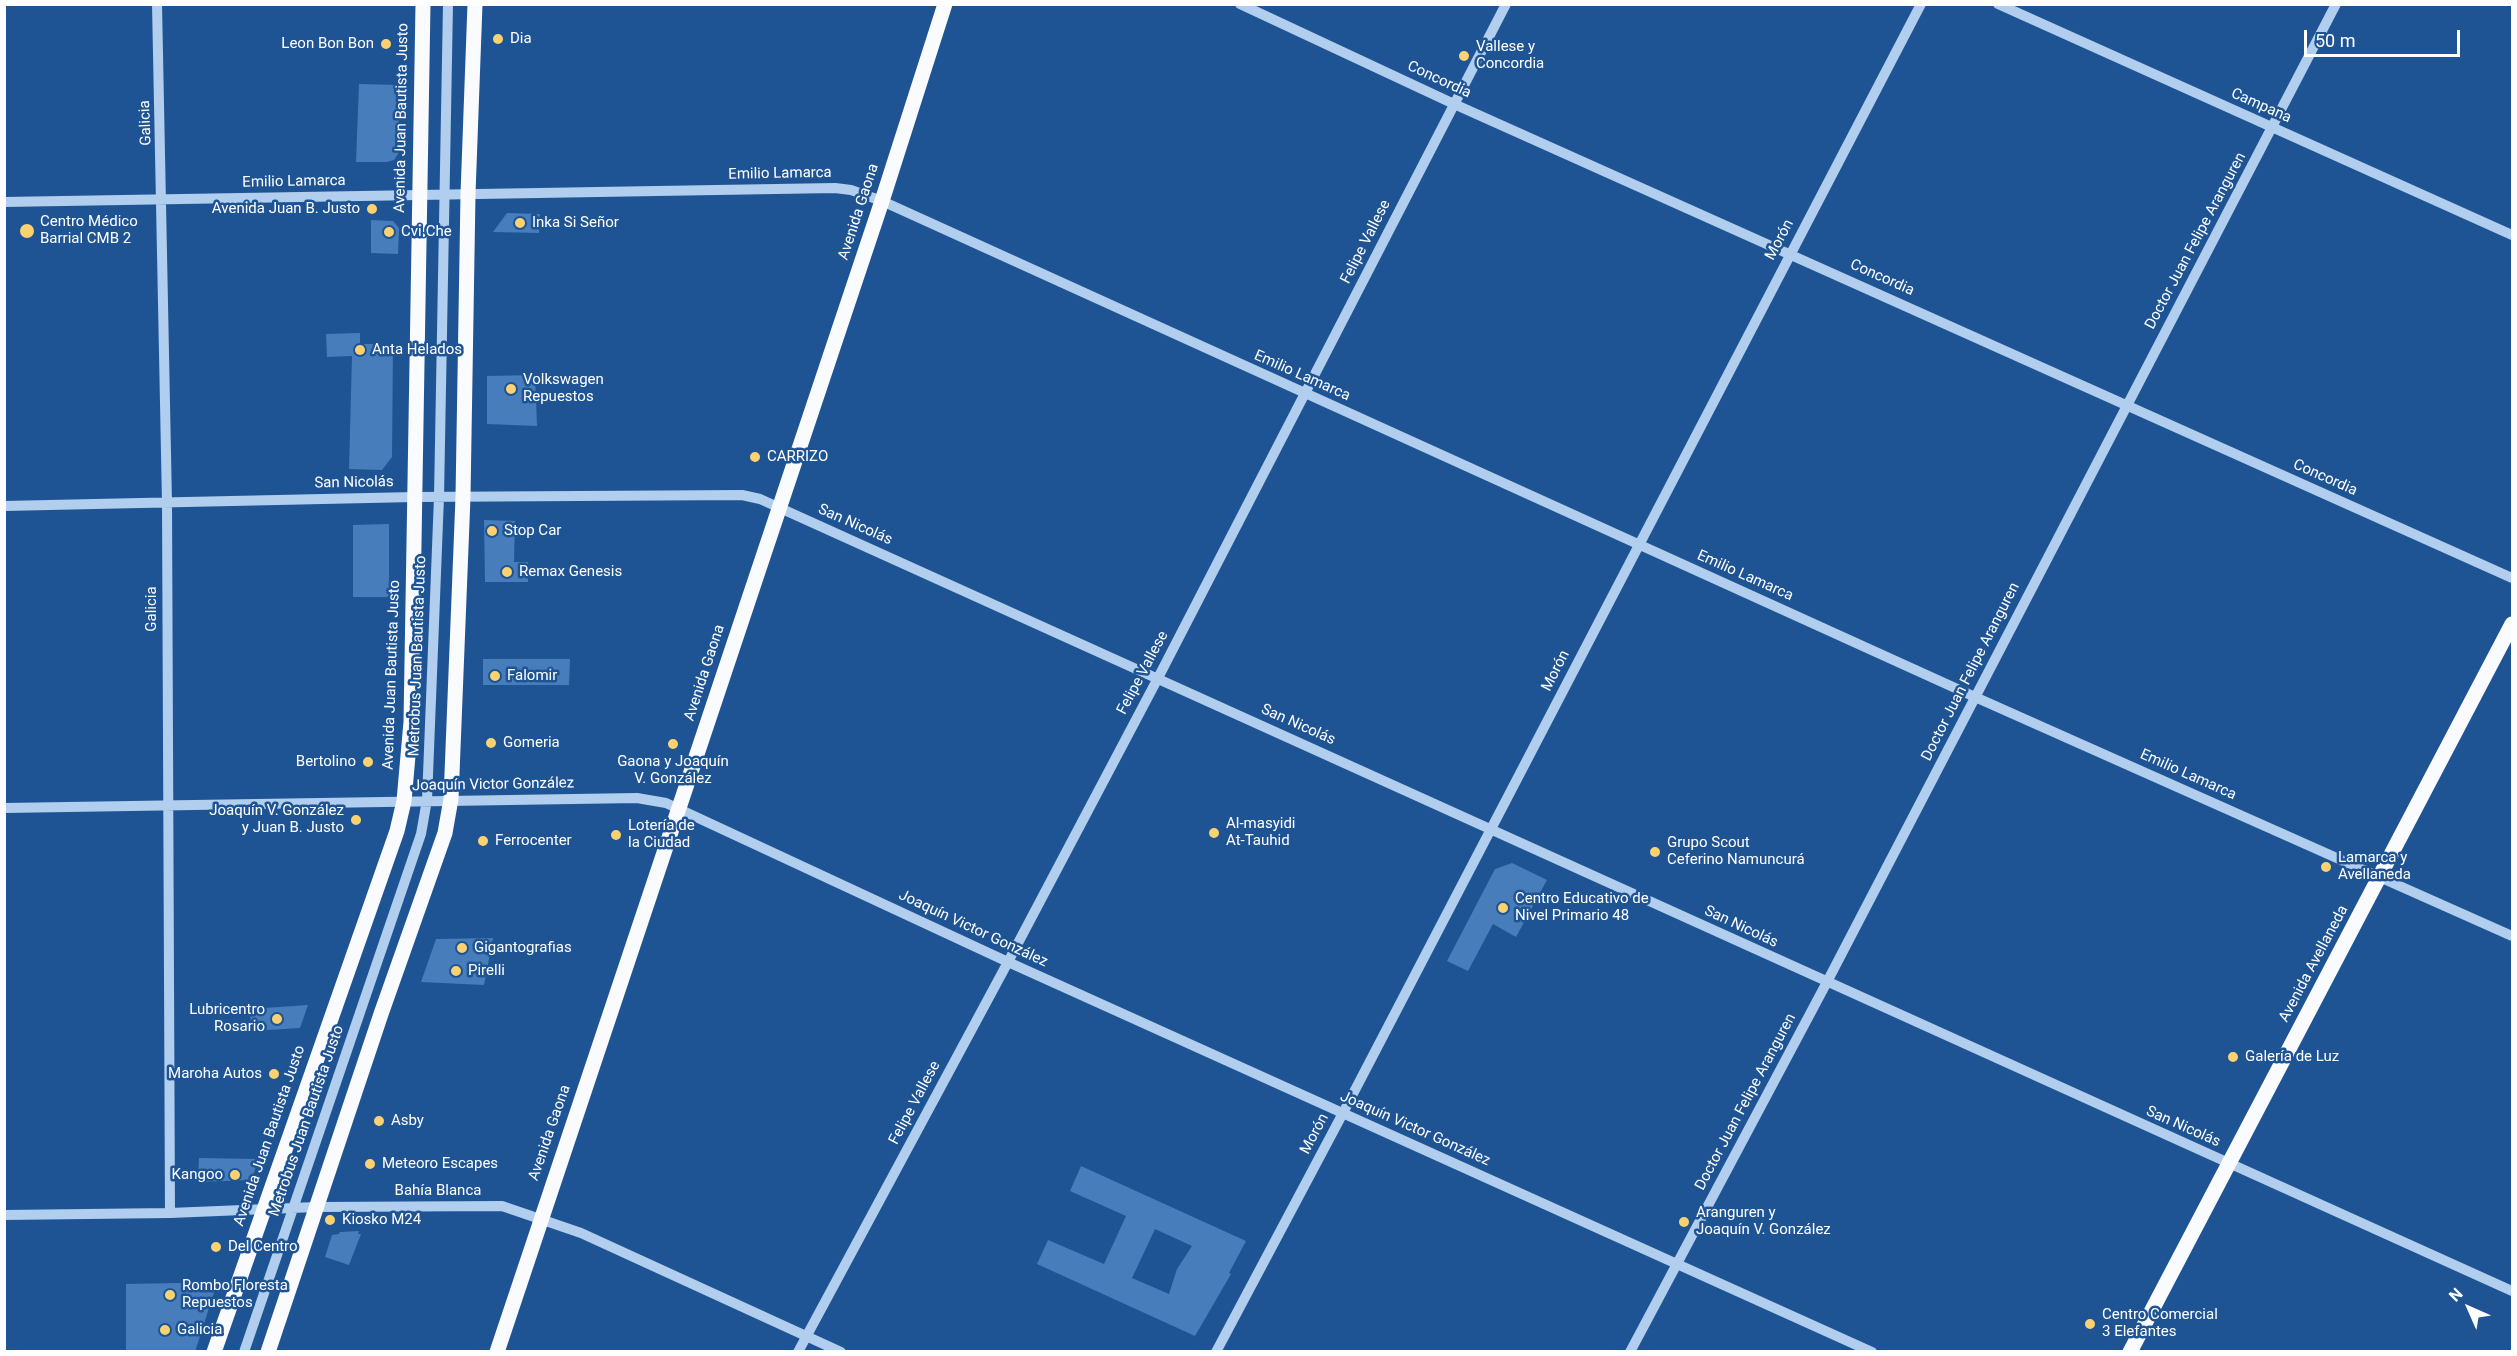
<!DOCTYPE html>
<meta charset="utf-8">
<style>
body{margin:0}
#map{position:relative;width:2517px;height:1356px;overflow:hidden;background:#1f5494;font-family:Roboto,sans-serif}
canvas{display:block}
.frame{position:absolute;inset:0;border:6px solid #fff;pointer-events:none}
.north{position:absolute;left:2439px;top:1278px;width:60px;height:60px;-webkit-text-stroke:4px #1f5494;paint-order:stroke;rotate:315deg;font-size:16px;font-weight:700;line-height:24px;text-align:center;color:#fff}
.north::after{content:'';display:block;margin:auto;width:21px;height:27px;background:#fff;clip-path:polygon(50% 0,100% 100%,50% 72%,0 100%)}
.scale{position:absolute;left:2304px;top:30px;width:156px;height:27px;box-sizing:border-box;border:3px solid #fff;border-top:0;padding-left:8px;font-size:18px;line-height:21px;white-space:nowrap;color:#fff;-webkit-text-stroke:4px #1f5494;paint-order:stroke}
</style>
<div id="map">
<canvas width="2517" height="1356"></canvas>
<div class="frame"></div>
<div class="north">N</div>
<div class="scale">50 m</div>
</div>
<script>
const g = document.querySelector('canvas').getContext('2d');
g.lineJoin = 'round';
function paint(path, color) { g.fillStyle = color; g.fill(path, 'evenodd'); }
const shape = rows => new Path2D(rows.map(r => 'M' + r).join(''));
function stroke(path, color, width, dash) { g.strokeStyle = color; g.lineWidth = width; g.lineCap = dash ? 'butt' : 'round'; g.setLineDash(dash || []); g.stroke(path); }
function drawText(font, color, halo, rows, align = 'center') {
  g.font = font + ' Roboto,sans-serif'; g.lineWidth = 5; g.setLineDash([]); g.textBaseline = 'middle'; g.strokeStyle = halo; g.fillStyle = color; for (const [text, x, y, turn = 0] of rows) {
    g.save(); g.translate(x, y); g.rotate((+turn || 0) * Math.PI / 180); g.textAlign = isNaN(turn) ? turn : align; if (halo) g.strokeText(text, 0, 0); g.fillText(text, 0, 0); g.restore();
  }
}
paint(shape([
 [359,84,400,85,398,154,394,160,387,162,356,162],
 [507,213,540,214,539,233,493,232],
 [371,220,393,221,399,228,398,254,371,253],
 [360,333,360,344,393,344,392,457,382,470,349,469,352,356,327,357,326,334],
 [535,375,537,426,487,424,487,376],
 [484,520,515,521,514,562,528,562,528,582,485,582],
 [389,524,389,597,353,597,353,525],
 [483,659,570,659,569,685,483,685],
 [1512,863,1547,880,1516,937,1493,924,1468,971,1447,961,1495,869],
 [493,938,484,985,421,982,436,939],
 [308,1005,300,1028,251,1031,250,1009],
 [199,1158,258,1159,252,1180,198,1182],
 [1081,1166,1246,1241,1229,1273,1231,1274,1195,1336,1037,1264,1048,1240,1104,1264,1126,1216,1070,1191],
 [1155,1229,1192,1246,1177,1269,1169,1294,1132,1278],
 [359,1231,358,1234,361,1234,349,1265,325,1257,332,1235,339,1234,340,1232],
 [179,1283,217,1283,195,1352,126,1352,126,1284]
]), '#477dba');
stroke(shape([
 [157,4,167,503,170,1213],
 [1240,4,1454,104,2512,578],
 [1998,4,2512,235],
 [4,202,835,188,851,190,882,201,1975,697,2512,936],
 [4,506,414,497,742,495,760,499,2512,1291],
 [4,808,637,798,666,803,1008,962,1872,1352],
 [4,1215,170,1213,316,1207,502,1206,581,1233,841,1352],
 [244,1352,421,834,427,800,439,497,448,4],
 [798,1352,1008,962,1158,678,1506,4],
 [1216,1352,1343,1113,1921,4],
 [1630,1352,1827,982,2336,4]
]), '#b1ceee', 10);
stroke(shape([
 [214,1352,397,831,404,801,411,722,423,4],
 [268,1352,381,1014,445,833,451,799,463,497,468,194,475,4],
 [497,1352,882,201,945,4],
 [2130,1352,2512,624]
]), '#f9fbff', 15);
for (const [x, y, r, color] of [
 [498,39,6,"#fcd271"],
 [386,44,6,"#fcd271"],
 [1464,56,6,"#fcd271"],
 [372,209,6,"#fcd271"],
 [520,223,6,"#fcd271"],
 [27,231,8,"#fcd271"],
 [389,232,6,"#fcd271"],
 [360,350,6,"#fcd271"],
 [511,389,6,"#fcd271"],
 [755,457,6,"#fcd271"],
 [492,531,6,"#fcd271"],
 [507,572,6,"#fcd271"],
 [495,676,6,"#fcd271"],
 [491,743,6,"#fcd271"],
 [673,744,6,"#fcd271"],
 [368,762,6,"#fcd271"],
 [356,820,6,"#fcd271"],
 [1214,833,6,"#fcd271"],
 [616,835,6,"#fcd271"],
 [483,841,6,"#fcd271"],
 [1655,852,6,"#fcd271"],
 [2326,867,6,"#fcd271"],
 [1503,908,6,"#fcd271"],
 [462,948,6,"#fcd271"],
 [456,971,6,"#fcd271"],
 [277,1019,6,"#fcd271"],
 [2233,1057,6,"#fcd271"],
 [274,1074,6,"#fcd271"],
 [379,1121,6,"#fcd271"],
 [370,1164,6,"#fcd271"],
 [235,1175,6,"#fcd271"],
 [330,1220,6,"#fcd271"],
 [1684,1222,6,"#fcd271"],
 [216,1247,6,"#fcd271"],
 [170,1295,6,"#fcd271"],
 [2090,1324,6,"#fcd271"],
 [165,1330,6,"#fcd271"]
]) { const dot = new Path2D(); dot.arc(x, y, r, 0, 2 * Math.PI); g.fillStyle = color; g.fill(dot); stroke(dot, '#1f5494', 2); }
drawText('15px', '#fff', '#1f5494', [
 ["Dia",510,39],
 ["Leon Bon Bon",374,44,"right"],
 ["Vallese y",1476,47],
 ["Concordia",1476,64],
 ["Avenida Juan B. Justo",360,209,"right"],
 ["Centro Médico",40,222],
 ["Barrial CMB 2",40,239],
 ["Inka Si Señor",532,223],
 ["Cvi.Che",401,232],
 ["Anta Helados",372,350],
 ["Volkswagen",523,380],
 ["Repuestos",523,397],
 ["CARRIZO",767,457],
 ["Stop Car",504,531],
 ["Remax Genesis",519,572],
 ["Falomir",507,676],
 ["Gomeria",503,743],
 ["Bertolino",356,762,"right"],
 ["Gaona y Joaquín",673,762,"center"],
 ["V. González",673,779,"center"],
 ["Joaquín V. González",344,811,"right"],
 ["y Juan B. Justo",344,828,"right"],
 ["Al-masyidi",1226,824],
 ["At-Tauhid",1226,841],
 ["Lotería de",628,826],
 ["la Ciudad",628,843],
 ["Ferrocenter",495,841],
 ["Grupo Scout",1667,843],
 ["Ceferino Namuncurá",1667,860],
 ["Lamarca y",2338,858],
 ["Avellaneda",2338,875],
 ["Centro Educativo de",1515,899],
 ["Nivel Primario 48",1515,916],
 ["Gigantografias",474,948],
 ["Pirelli",468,971],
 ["Lubricentro",265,1010,"right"],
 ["Rosario",265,1027,"right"],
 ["Galería de Luz",2245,1057],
 ["Maroha Autos",262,1074,"right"],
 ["Asby",391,1121],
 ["Meteoro Escapes",382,1164],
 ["Kangoo",223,1175,"right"],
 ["Aranguren y",1696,1213],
 ["Joaquín V. González",1696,1230],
 ["Kiosko M24",342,1220],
 ["Del Centro",228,1247],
 ["Rombo Floresta",182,1286],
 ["Repuestos",182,1303],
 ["Centro Comercial",2102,1315],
 ["3 Elefantes",2102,1332],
 ["Galicia",177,1330]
], 'left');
drawText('15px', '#fff', '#1f5494', [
 ["Concordia",1439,80,25],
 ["Campana",2261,106,24],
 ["Avenida Juan Bautista Justo",402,118,-89],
 ["Galicia",146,123,-92],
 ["Emilio Lamarca",780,174,-1],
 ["Emilio Lamarca",294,182,-1],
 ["Avenida Gaona",859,212,-72],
 ["Morón",1780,240,-62],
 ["Doctor Juan Felipe Aranguren",2196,241,-62],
 ["Felipe Vallese",1366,242,-63],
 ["Concordia",1882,278,24],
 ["Emilio Lamarca",1302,376,24],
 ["Concordia",2325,478,24],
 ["San Nicolás",354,483,-1],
 ["San Nicolás",855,525,24],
 ["Emilio Lamarca",1745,576,24],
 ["Galicia",152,609,-90],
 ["Metrobus Juan Bautista Justo",418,656,-88],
 ["Morón",1556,671,-63],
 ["Doctor Juan Felipe Aranguren",1971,672,-63],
 ["Avenida Gaona",705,673,-72],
 ["Felipe Vallese",1143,673,-62],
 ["Avenida Juan Bautista Justo",392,675,-88],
 ["San Nicolás",1298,725,24],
 ["Emilio Lamarca",2188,775,24],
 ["Joaquín Victor González",493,785,-1],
 ["San Nicolás",1741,927,25],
 ["Joaquín Victor González",973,929,25],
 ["Avenida Avellaneda",2314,964,-62],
 ["Doctor Juan Felipe Aranguren",1746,1102,-62],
 ["Felipe Vallese",915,1103,-62],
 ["Metrobus Juan Bautista Justo",307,1121,-71],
 ["San Nicolás",2183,1127,24],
 ["Joaquín Victor González",1415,1129,24],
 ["Avenida Gaona",550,1133,-71],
 ["Morón",1315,1134,-62],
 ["Avenida Juan Bautista Justo",270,1136,-71],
 ["Bahía Blanca",438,1191]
]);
</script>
